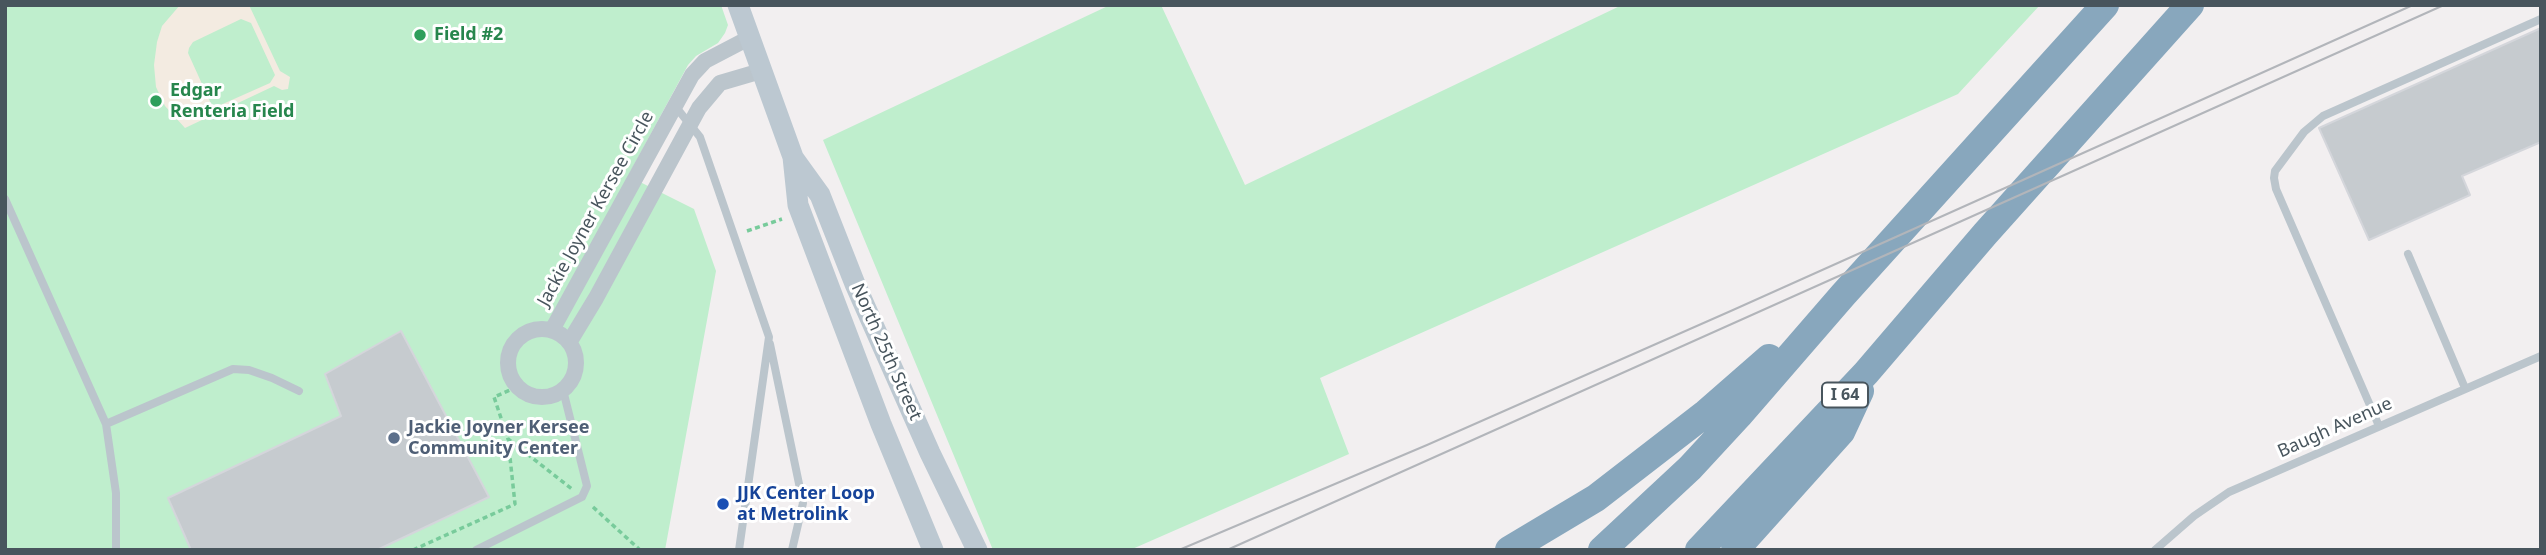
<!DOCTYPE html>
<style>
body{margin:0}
#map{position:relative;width:2546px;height:555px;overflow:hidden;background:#f2eff0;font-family:"Noto Sans",sans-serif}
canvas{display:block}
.frame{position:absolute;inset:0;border:7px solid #48555d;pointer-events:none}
</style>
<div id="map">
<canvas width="2546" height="555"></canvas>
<div class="frame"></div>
</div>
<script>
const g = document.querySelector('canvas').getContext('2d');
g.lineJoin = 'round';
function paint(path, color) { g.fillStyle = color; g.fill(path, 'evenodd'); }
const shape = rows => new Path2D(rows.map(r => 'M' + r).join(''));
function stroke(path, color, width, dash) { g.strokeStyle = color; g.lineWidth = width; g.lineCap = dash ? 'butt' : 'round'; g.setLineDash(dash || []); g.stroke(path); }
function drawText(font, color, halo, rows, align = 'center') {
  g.font = font + ' "Noto Sans",sans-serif'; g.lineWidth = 6; g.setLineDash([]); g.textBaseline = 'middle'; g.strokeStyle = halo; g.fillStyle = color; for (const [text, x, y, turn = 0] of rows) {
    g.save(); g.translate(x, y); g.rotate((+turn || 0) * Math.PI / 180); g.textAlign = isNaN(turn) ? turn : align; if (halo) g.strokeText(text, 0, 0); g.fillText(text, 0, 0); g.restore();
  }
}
paint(shape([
 [5,5,721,5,728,25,725,33,718,43,696,56,688,65,628,176,694,209,716,271,665,550,5,550],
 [1110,5,1161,5,1245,185,1622,5,2040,5,1958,94,1320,378,1349,454,1130,550,993,550,823,140]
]), '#bfeecd');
paint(shape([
 [180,5,249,5,280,71,290,77,288,89,282,90,274,86,185,128,165,106,156,87,154,65,157,42,162,26],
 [241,19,251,23,275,75,270,83,216,107,212,106,188,53,189,48,193,42]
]), '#f3ebe1');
const building = shape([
 [2541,28,2541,142,2462,176,2470,195,2369,240,2319,128,2541,28],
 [401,331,489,497,377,550,191,550,168,498,341,416,325,374,401,331]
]);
paint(building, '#c6cbcf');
stroke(building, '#d4d6db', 2);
stroke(shape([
 [747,231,782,219],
 [517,387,494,397,508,439,572,489],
 [593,507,640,550],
 [413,550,515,504,508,439]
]), '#78cb9b', 3.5, [5, 3.5]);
stroke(shape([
 [675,106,700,137,769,337,739,550],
 [5,199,106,424,116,493,116,550],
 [2408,254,2465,388],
 [770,344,803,503,792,550],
 [106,424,233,369,249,370,272,378,299,391],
 [2379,426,2276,189,2274,178,2275,171,2304,132,2323,116,2541,19],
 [476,550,582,497,587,486,563,390],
 [2155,550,2194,516,2229,492,2541,356]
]), '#bbc5cc', 8);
stroke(shape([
 '508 363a34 34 0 1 1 68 0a34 34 0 1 1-68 0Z',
 [552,330,692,75,705,61,749,38],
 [570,341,596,298,699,108,720,83,761,71]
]), '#bbc5cc', 16);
stroke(shape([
 [738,5,793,157,798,205,881,424,933,550],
 [794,159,820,195,855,284,930,453,977,550]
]), '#bcc8d1', 21);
stroke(shape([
 [1509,550,1596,498,1706,413,1769,358],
 [1602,550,1690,468,1739,415,1843,295,2105,5],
 [1699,550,1866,373,1985,234,2190,5],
 [1735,550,1841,432,1860,391]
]), '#88a7bd', 28);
stroke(shape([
 [1179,550,1427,445,1733,310,2413,5],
 [1227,550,2444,5]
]), '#b2b5ba', 2);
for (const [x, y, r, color] of [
 [420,35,7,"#2e9e5b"],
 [156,101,7,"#2e9e5b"],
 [394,438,7,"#5c6f8a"],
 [723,504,7,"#1a4fb4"]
]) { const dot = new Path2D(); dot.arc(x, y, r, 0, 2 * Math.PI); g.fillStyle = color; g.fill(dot); stroke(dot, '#fff', 2.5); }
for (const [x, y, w] of [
 [1845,395,46]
]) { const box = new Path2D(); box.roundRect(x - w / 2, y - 12.5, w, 25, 5); g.fillStyle = '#fff'; g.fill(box); stroke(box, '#48555d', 2); }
drawText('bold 16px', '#48555d', null, [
 ["I 64",1845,395]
]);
drawText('bold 18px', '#27864d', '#fff', [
 ["Field #2",434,35],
 ["Edgar",170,91],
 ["Renteria Field",170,112]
], 'left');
drawText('18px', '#48555d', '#fff', [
 ["Jackie Joyner Kersee Circle",596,209,-61],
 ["North 25th Street",886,352,66],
 ["Baugh Avenue",2335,428,-24]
]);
drawText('bold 18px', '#4e5e75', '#fff', [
 ["Jackie Joyner Kersee",408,428],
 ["Community Center",408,449]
], 'left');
drawText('bold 18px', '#164399', '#fff', [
 ["JJK Center Loop",737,494],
 ["at Metrolink",737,515]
], 'left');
</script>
